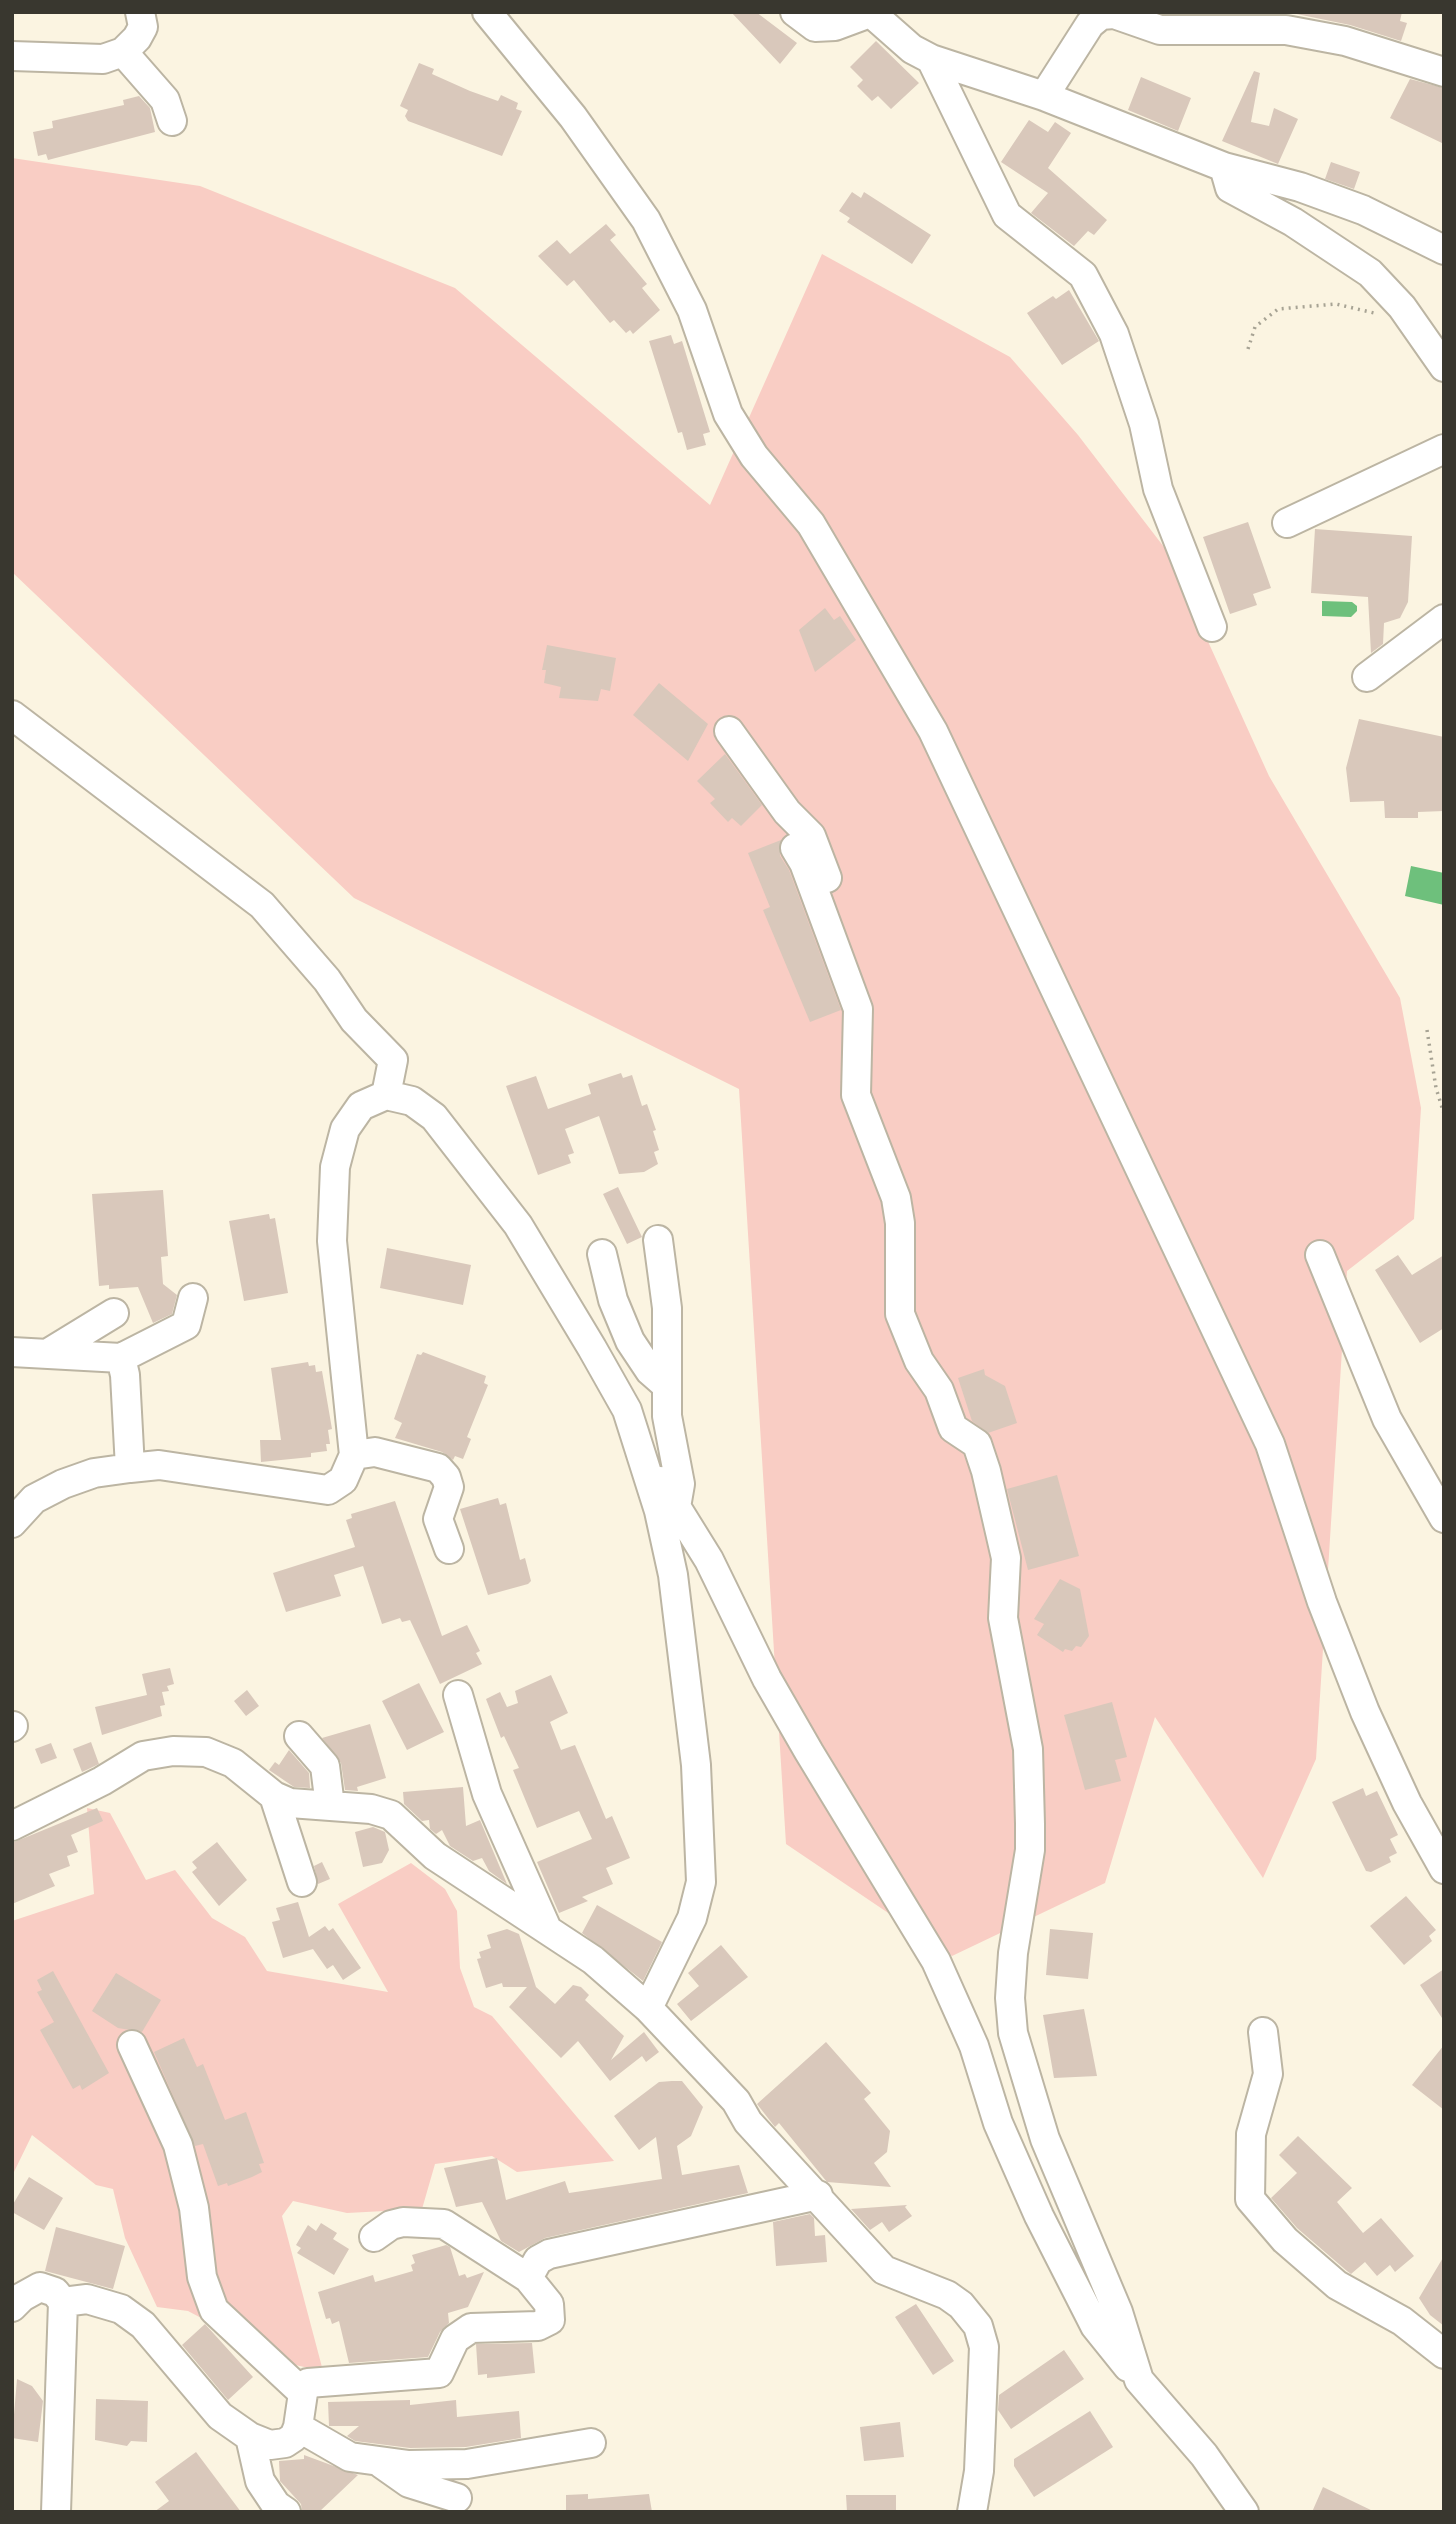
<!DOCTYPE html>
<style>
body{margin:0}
#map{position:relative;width:1456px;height:2524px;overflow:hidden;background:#fbf4e1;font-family:Rubik,sans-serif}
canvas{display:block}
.frame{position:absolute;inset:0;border:14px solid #39372f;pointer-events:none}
</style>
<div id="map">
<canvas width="1456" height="2524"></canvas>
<div class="frame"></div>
</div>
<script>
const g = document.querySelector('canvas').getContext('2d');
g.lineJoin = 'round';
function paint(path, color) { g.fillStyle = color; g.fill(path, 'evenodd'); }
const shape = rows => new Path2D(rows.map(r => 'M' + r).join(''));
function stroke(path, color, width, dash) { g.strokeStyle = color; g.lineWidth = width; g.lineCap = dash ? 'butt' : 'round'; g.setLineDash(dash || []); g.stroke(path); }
paint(shape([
 [12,158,200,186,455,288,710,505,822,254,1010,357,1078,435,1167,551,1269,776,1400,998,1421,1108,1414,1219,1347,1271,1316,1759,1263,1878,1155,1717,1105,1883,952,1956,786,1844,739,1089,354,898,12,572],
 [87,1808,110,1813,146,1880,175,1870,212,1918,245,1937,267,1971,388,1992,338,1904,411,1863,445,1889,457,1911,460,1968,474,2007,492,2016,614,2161,517,2172,492,2156,435,2164,422,2209,347,2213,293,2201,282,2216,323,2371,286,2363,188,2311,157,2307,125,2238,113,2189,96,2185,32,2135,12,2176,12,1921,94,1894]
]), '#f9cdc4');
paint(shape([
 [1322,601,1352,602,1357,606,1357,611,1351,617,1322,616],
 [1411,866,1444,873,1444,905,1405,896]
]), '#6ec07c');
paint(shape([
 [731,12,756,12,797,43,780,64],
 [1287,12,1402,12,1400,21,1407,23,1401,41,1350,25],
 [876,41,919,83,891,109,878,96,872,101,857,86,863,80,850,67],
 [419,63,434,69,432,74,470,91,498,101,501,95,518,103,516,109,522,111,502,156,408,121,405,116,408,110,400,106],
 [1254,71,1260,73,1251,122,1269,126,1274,108,1298,119,1278,164,1222,141],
 [1141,77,1191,98,1178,131,1128,110],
 [1410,79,1444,88,1444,144,1390,118],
 [139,96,150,108,155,132,48,160,46,154,38,156,33,132,53,128,52,121,124,105,123,100],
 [1029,120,1048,132,1055,122,1071,133,1048,168,1107,220,1094,235,1088,231,1074,246,1031,213,1048,193,1001,162],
 [1331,162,1360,172,1354,189,1325,179],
 [852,192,861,198,864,192,931,235,912,264,847,222,850,218,839,211],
 [606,224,616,235,610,240,647,284,642,288,660,310,633,334,630,330,626,333,614,320,610,323,574,280,567,286,538,256,557,240,570,254],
 [1069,290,1099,341,1062,365,1027,313,1053,296,1056,299],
 [671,335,674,344,682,341,710,432,703,434,706,445,687,450,682,432,678,433,649,341],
 [1248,522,1271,588,1253,594,1257,605,1230,614,1203,537],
 [1315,529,1412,536,1408,602,1400,618,1384,623,1383,644,1371,653,1368,597,1311,593],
 [825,608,834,620,840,616,856,640,815,672,799,630],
 [547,645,616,658,610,691,601,689,598,701,559,698,561,687,544,683,546,670,542,670],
 [659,683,708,724,688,761,633,715],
 [1359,719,1444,737,1444,811,1418,812,1418,818,1385,818,1384,801,1350,802,1346,768],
 [725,754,762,805,741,826,732,818,728,822,710,803,715,799,697,781],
 [781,840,780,856,789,870,841,1010,810,1022,763,910,770,907,748,853],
 [621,1073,623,1078,632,1075,642,1106,647,1104,656,1130,653,1131,659,1150,654,1152,658,1164,644,1172,619,1174,599,1116,565,1129,574,1153,568,1155,571,1163,538,1175,506,1086,536,1076,548,1109,591,1094,588,1084],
 [618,1187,642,1237,627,1244,603,1194],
 [163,1190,168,1256,161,1257,163,1284,177,1295,172,1314,153,1323,138,1287,109,1289,109,1285,99,1286,92,1194],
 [269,1214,270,1219,275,1218,288,1293,244,1301,229,1221],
 [387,1248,471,1265,463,1305,380,1288],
 [1398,1255,1412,1275,1444,1255,1444,1328,1420,1343,1375,1270],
 [423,1352,486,1376,484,1383,488,1385,467,1437,471,1439,463,1459,455,1456,453,1460,442,1452,395,1438,402,1423,394,1419,417,1354,421,1355],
 [308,1362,309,1366,315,1365,316,1372,322,1371,332,1429,328,1430,330,1444,326,1444,327,1451,311,1453,311,1457,261,1462,260,1440,281,1440,271,1368],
 [984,1369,985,1375,1005,1386,1017,1423,988,1433,972,1421,958,1378],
 [1057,1475,1079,1556,1028,1570,1007,1489],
 [498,1498,500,1505,506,1503,520,1560,525,1558,531,1581,528,1584,488,1595,460,1509],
 [395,1501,442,1636,467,1625,480,1651,476,1653,482,1664,440,1684,410,1620,402,1622,400,1618,382,1624,363,1566,334,1575,341,1596,286,1612,273,1573,355,1547,346,1520,352,1518,351,1514],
 [1060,1579,1080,1589,1089,1636,1081,1647,1076,1646,1072,1651,1065,1649,1063,1652,1037,1635,1044,1624,1034,1619],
 [170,1668,174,1684,167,1686,169,1691,162,1692,165,1705,160,1706,162,1716,102,1735,95,1707,147,1695,142,1674],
 [551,1675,568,1713,550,1722,561,1750,575,1745,606,1819,612,1816,630,1858,606,1868,613,1884,582,1897,588,1901,559,1913,537,1862,592,1839,579,1811,537,1828,513,1770,519,1768,504,1736,501,1738,486,1699,500,1692,507,1707,518,1703,515,1691],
 [419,1683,444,1732,407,1750,382,1701],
 [247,1690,259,1706,246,1716,234,1701],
 [1112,1702,1127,1757,1115,1760,1121,1781,1085,1790,1064,1715],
 [370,1724,386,1778,357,1787,358,1791,345,1790,341,1763,322,1738],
 [91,1742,99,1764,82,1772,73,1749],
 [51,1743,57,1758,41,1764,35,1749],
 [289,1750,309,1773,310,1788,294,1787,269,1770,275,1762,279,1765],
 [463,1787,466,1826,480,1820,507,1884,489,1871,482,1858,473,1861,450,1846,442,1830,436,1834,430,1829,429,1820,422,1821,404,1804,403,1792],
 [1363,1788,1366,1796,1377,1791,1398,1835,1390,1839,1397,1853,1389,1857,1391,1862,1371,1872,1366,1871,1332,1802],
 [97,1808,103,1821,71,1835,78,1852,67,1856,70,1866,49,1874,55,1886,12,1904,12,1843],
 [373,1827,385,1832,389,1850,382,1863,363,1867,355,1832],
 [217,1842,247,1880,219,1906,192,1872,197,1868,192,1862],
 [322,1862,330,1879,318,1884,314,1866],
 [1406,1896,1436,1930,1429,1936,1432,1941,1404,1965,1370,1926],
 [298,1902,309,1937,325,1926,329,1931,333,1928,361,1968,343,1980,333,1965,327,1969,313,1949,283,1958,272,1922,280,1920,276,1908],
 [597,1905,662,1942,643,1981,582,1933],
 [507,1929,519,1934,536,1987,555,2004,573,1985,581,1987,589,1995,585,2000,624,2036,611,2060,644,2032,659,2052,646,2062,642,2056,610,2081,578,2041,561,2058,509,2007,527,1987,503,1987,502,1983,486,1988,477,1959,481,1958,479,1952,491,1948,487,1935],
 [1050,1929,1093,1933,1088,1979,1046,1975],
 [721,1945,748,1977,691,2021,677,2004,699,1986,688,1973],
 [1444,1969,1444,2021,1420,1985],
 [53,1971,109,2073,82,2090,80,2085,73,2089,40,2030,54,2022,37,1992,42,1990,37,1980],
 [116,1973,161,2000,142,2032,118,2028,92,2011],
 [1084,2009,1097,2076,1054,2078,1043,2015],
 [184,2038,197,2067,203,2064,225,2120,246,2112,264,2163,259,2164,262,2172,252,2177,228,2186,227,2183,218,2186,203,2144,195,2146,154,2052],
 [826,2042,871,2093,864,2099,890,2131,887,2152,874,2163,891,2187,827,2182,779,2123,775,2127,757,2104],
 [1444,2045,1444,2110,1412,2085],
 [672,2081,682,2081,703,2107,691,2136,677,2146,682,2175,739,2165,748,2193,545,2238,519,2252,501,2241,482,2202,456,2207,444,2168,497,2158,506,2200,565,2181,569,2193,662,2179,656,2137,639,2150,614,2116,659,2082],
 [1298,2136,1352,2188,1337,2202,1363,2233,1381,2218,1414,2256,1395,2272,1390,2265,1377,2276,1365,2262,1351,2274,1347,2271,1297,2228,1271,2198,1297,2173,1279,2155],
 [29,2177,63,2198,44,2230,12,2212,12,2206],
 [907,2205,905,2207,912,2216,889,2232,882,2222,870,2230,851,2209],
 [810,2214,814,2218,815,2236,825,2235,827,2262,776,2266,773,2222],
 [321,2223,337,2233,333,2239,349,2249,334,2275,297,2253,301,2248,296,2245,308,2225,316,2231],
 [56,2227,125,2246,113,2289,45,2271],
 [446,2245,450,2247,459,2276,465,2274,467,2278,484,2272,468,2307,448,2313,449,2323,440,2332,428,2357,349,2363,339,2321,332,2324,330,2318,326,2319,318,2292,373,2275,375,2282,413,2271,411,2265,415,2263,412,2255],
 [1444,2256,1444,2326,1430,2315,1419,2298],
 [916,2304,954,2361,933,2375,895,2317],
 [205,2324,253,2377,228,2400,182,2345],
 [532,2343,535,2373,487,2378,487,2374,478,2375,476,2344],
 [1064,2350,1084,2379,1011,2429,998,2410,999,2395],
 [17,2379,32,2386,43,2401,38,2442,12,2438],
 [96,2399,148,2401,147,2442,131,2441,127,2446,95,2440],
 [410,2400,410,2405,456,2400,457,2417,519,2411,521,2438,466,2447,410,2448,355,2441,347,2436,359,2426,329,2426,328,2402],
 [1090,2411,1113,2447,1034,2497,1014,2466,1014,2459],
 [900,2422,904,2457,864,2461,860,2427],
 [196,2452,241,2512,154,2512,169,2501,155,2482],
 [304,2455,358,2475,319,2512,302,2512,301,2504,280,2481,279,2461,304,2459],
 [1323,2487,1375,2512,1312,2512],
 [588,2494,588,2499,649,2494,652,2512,566,2512,566,2495],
 [846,2495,896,2495,896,2512,847,2512]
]), '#d9c8bb');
const minor = shape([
 [487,12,573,117,646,220,692,310,728,414,754,456,811,524,933,731,1270,1444,1322,1602,1365,1712,1407,1803,1444,1869],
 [795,12,815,27,835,26,870,13],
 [870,12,912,49,931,59,1044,96,1224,167,1300,187,1363,210,1444,250],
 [123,52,165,100,172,121],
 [12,56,103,59,123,52,137,38,143,27,140,12],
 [931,59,1007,215,1083,275,1114,334,1144,424,1158,489,1212,627],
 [1044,96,1090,24,1101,15,1114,14,1160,30,1286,30,1345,41,1444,72],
 [1224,167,1230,188,1293,222,1370,273,1402,307,1444,367],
 [1287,523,1444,449],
 [1367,677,1444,619],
 [12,715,262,905,327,980,354,1020,393,1060,386,1095],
 [729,731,787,812,811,836,827,878],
 [795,848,804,863,858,1009,856,1095,896,1198,900,1223,900,1314,919,1361,939,1390,953,1428,977,1444,986,1471,1006,1558,1003,1618,1028,1749,1030,1824,1030,1850,1013,1953,1010,1998,1013,2033,1045,2139,1118,2312,1139,2380,1204,2455,1244,2512],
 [658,1240,667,1308,667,1416,680,1484,676,1507],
 [602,1254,613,1300,630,1341,650,1371,666,1385],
 [1320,1255,1387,1419,1444,1518],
 [12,1352,121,1358,125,1375,130,1468],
 [47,1354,114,1313],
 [121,1358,186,1325,193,1298],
 [354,1455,375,1452,438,1468,446,1477,449,1487,438,1519,449,1549],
 [660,1481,709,1560,767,1679,809,1752,936,1961,974,2046,998,2123,1039,2216,1095,2326,1128,2367],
 [12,1523,34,1499,63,1484,94,1473,130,1468,159,1465,328,1490,343,1480,354,1455,332,1241,335,1167,345,1129,361,1106,386,1095,412,1101,434,1117,518,1225,592,1348,627,1410,659,1511,673,1575,696,1765,701,1882,692,1918,648,2008],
 [458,1695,487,1794,547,1929],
 [12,1727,13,1726],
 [299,1736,325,1766,330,1806],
 [274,1796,302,1882],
 [12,1826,102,1781,143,1756,173,1751,206,1752,233,1763,274,1796,290,1803,371,1809,391,1815,435,1856,593,1960,648,2008,736,2101,748,2122,884,2270,947,2295,961,2305,978,2326,984,2347,979,2471,972,2512],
 [1263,2032,1268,2074,1251,2134,1250,2199,1285,2240,1337,2285,1402,2321,1444,2354],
 [132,2045,178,2145,194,2208,202,2277,214,2310,303,2393],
 [374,2237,391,2225,403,2222,444,2224,528,2278],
 [63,2302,87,2299,121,2309,143,2325,220,2416,250,2437,270,2445,285,2443,294,2437,298,2427,303,2393,308,2383,439,2373,455,2339,471,2328,538,2326,550,2320,549,2304,528,2278,538,2260,549,2254,818,2195],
 [12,2307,22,2297,40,2287,55,2292,63,2302,56,2512],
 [298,2427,350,2457,409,2465,467,2464,591,2443],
 [250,2437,260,2481,276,2505,286,2512],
 [382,2464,409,2483,457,2498]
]);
stroke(minor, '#bcb5a3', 32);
stroke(shape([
 [1248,349,1255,327,1278,309,1336,304,1374,313],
 [1427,1030,1436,1088,1444,1114]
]), '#a7a394', 3.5, [2, 5]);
stroke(minor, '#fff', 28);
</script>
